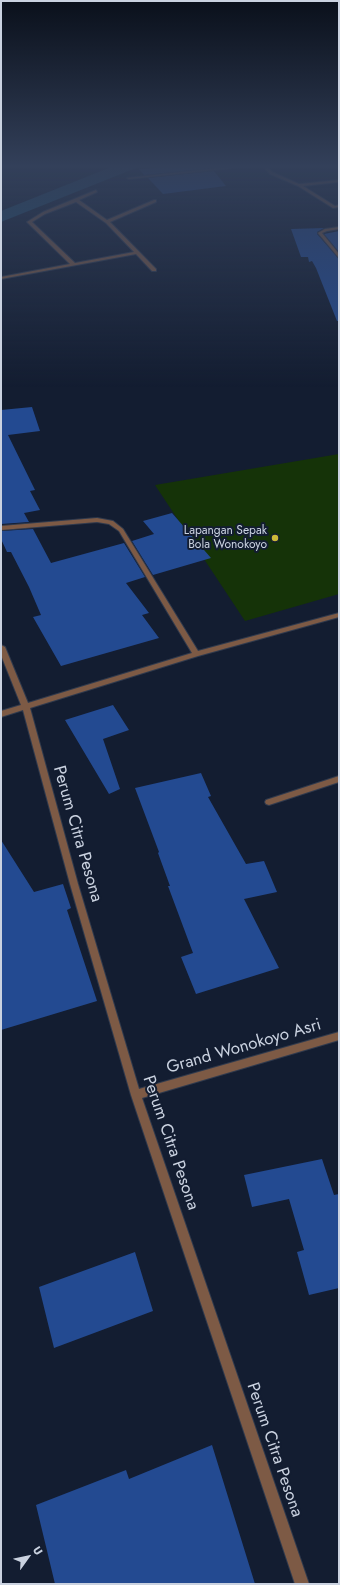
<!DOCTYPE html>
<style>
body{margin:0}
#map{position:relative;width:340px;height:1585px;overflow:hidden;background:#131d31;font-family:Jost,sans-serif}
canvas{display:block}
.frame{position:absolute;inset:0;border:2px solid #cad2e0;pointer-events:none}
.north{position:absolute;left:8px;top:1537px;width:40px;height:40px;-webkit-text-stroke:3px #131d31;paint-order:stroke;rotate:57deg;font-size:11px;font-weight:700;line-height:16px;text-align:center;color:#cad2e0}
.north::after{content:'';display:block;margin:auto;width:14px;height:18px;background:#cad2e0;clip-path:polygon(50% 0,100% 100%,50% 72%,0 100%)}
</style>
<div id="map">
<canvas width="340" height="1585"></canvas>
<div class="frame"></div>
<div class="north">U</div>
</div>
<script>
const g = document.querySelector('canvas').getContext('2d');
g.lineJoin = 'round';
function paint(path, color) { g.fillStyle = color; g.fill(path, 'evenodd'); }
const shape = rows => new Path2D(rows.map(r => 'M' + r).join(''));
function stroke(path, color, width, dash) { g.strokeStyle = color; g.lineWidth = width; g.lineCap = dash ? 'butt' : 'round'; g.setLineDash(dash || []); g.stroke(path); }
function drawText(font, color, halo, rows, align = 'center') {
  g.font = font + ' Jost,sans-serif'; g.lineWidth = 4; g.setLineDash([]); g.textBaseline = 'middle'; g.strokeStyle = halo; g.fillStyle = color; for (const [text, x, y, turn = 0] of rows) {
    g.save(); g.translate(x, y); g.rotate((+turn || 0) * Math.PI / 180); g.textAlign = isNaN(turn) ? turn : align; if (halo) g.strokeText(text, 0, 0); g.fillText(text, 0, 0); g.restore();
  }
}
paint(shape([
 [339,454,339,594,245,621,155,485]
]), '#153308');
paint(shape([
 [116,165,138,165,136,168,1,222,1,211,116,165]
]), '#1f5171');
paint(shape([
 [168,165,209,165,211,168,144,175,139,169,169,167],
 [214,171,226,186,163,194,148,178],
 [324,228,317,232,317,234,339,259,339,321,337,321,316,268,312,261,309,262,308,257,301,257,291,229],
 [339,231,339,252,324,234],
 [32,407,40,431,8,435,35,490,30,491,40,510,24,513,29,522,1,524,1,410],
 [172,513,211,558,153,575,132,541,154,534,143,521],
 [33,529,51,563,124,543,145,577,126,583,149,613,142,615,159,638,61,666,33,617,41,615,29,587,11,552,7,552,1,539,1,531],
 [113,705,129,730,103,739,120,789,109,794,65,720],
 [201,773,211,796,208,797,246,864,264,861,277,892,244,899,279,968,196,994,181,957,193,953,168,886,170,886,158,853,159,852,135,788],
 [1,840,34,892,63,884,71,908,67,910,97,1001,1,1030],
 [322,1159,334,1195,339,1194,339,1288,309,1295,297,1252,304,1250,289,1199,252,1207,244,1175],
 [135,1252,153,1311,54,1348,39,1287],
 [212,1445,255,1584,55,1584,36,1505,126,1470,129,1479]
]), '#234a91');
const street = shape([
 [249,165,260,165,129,179,127,178,249,165],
 [262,165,266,165,272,172,299,184,339,180,339,182,303,186,335,206,339,205,339,207,333,208,298,186,270,174,262,165],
 [96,190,97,192,79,200,107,220,154,200,156,200,156,202,110,222,156,269,156,271,152,271,136,254,1,279,1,277,70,264,27,222,43,212,96,190],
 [76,202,106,223,134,252,75,263,32,222,45,214,76,202],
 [339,227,339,229,327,231,322,233,339,254,339,258,318,233,325,229,339,227],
 [97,518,113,521,123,529,198,651,339,613,339,617,198,656,30,708,78,884,139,1089,339,1032,339,1040,142,1098,309,1584,295,1584,131,1095,70,884,23,710,1,717,1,711,21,705,1,655,1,645,5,647,28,703,192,653,119,531,109,524,97,522,1,530,1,526,97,518],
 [339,776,339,782,269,805,266,804,265,802,266,800,339,776]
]);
stroke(street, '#303a4d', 2);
paint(street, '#7d5a45');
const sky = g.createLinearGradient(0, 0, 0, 387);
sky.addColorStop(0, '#0a101b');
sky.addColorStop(0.43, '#33405a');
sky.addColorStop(1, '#33405a00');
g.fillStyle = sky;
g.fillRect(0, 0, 340, 387);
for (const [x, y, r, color] of [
 [275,538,4,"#ccb938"]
]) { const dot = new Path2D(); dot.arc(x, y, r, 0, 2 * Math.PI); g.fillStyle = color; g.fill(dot); stroke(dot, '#131d31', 1.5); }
drawText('12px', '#cad2e0', '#131d31', [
 ["Lapangan Sepak",267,531],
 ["Bola Wonokoyo",267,545]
], 'right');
drawText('17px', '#cad2e0', '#131d31', [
 ["Perum Citra Pesona",77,834,74],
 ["Grand Wonokoyo Asri",244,1047,-16],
 ["Perum Citra Pesona",170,1143,71],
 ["Perum Citra Pesona",274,1450,71]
]);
</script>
